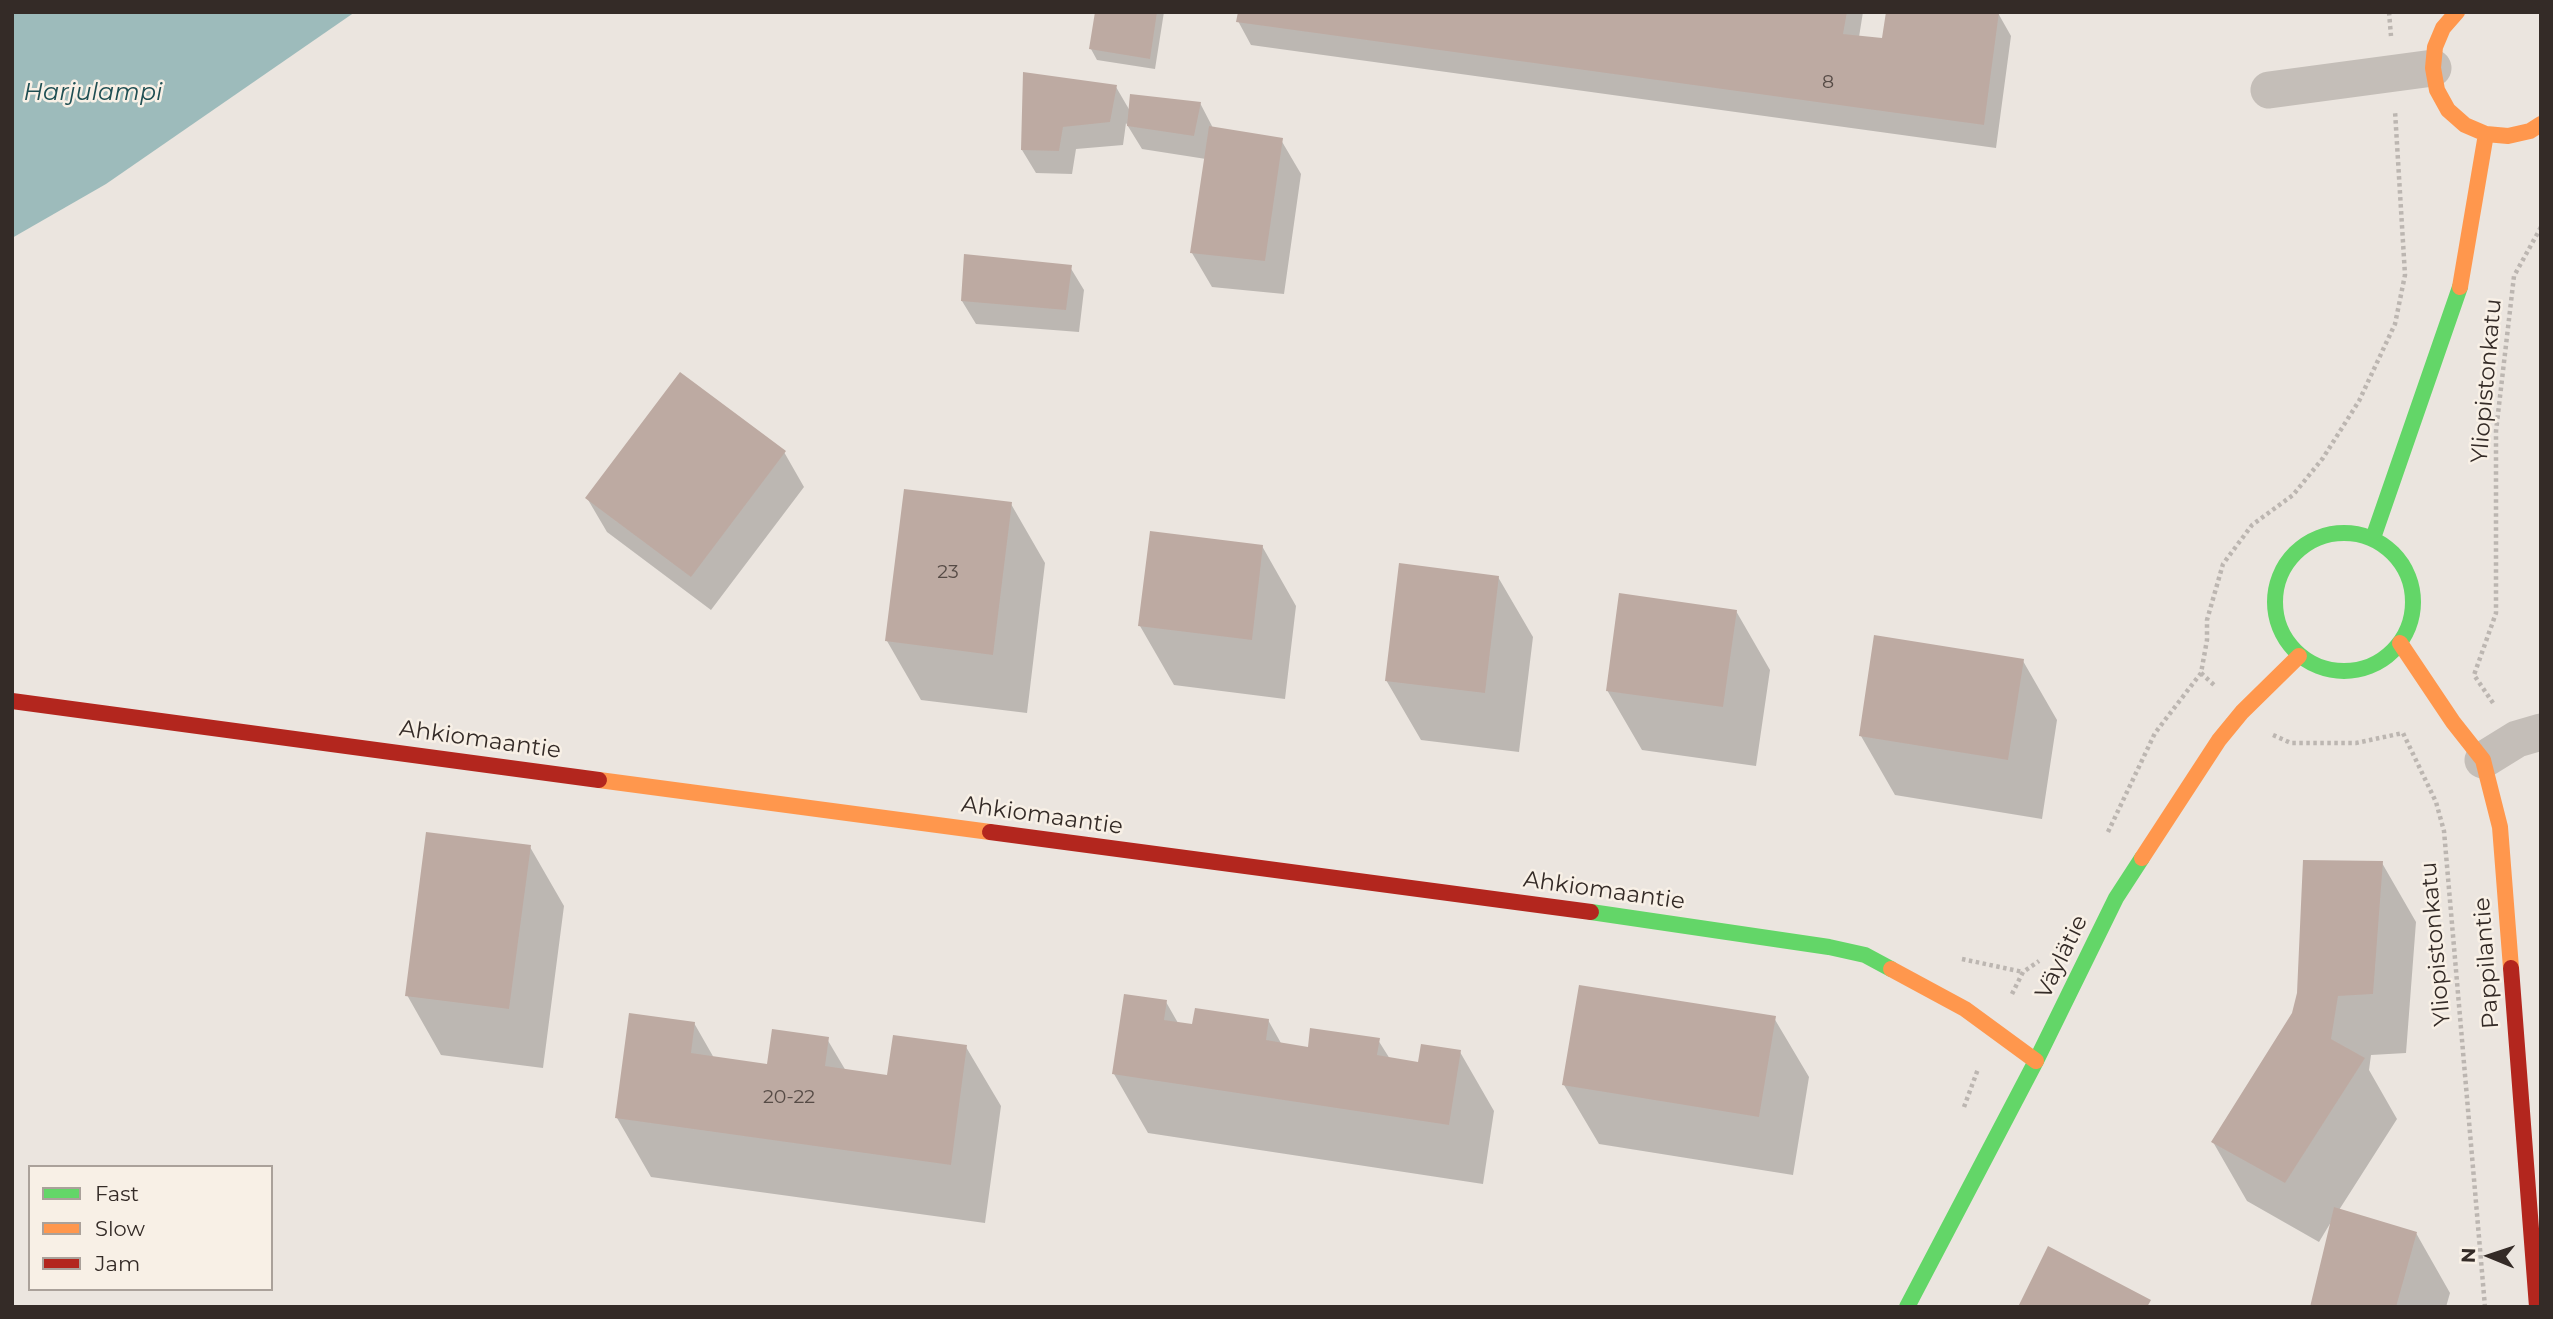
<!DOCTYPE html>
<meta charset="utf-8">
<style>
body{margin:0}
#map{position:relative;width:2553px;height:1319px;overflow:hidden;background:#ebe5df;font-family:Montserrat,sans-serif}
canvas{display:block}
.frame{position:absolute;inset:0;border:14px solid #342b27;pointer-events:none}
.legend{position:absolute;left:28px;top:1165px;width:245px;height:126px;box-sizing:border-box;background:#f8f0e6;border:2px solid #aaa19a;margin:0;padding:9px 12px;list-style:none;font-size:21px;color:#342b27}
.legend li{display:flex;align-items:center;gap:14px;height:35px}
.legend b{width:35px;border:2px solid #aaa19a}
.north{position:absolute;left:2455px;top:1221px;width:70px;height:70px;-webkit-text-stroke:5px #f8f0e6;paint-order:stroke;rotate:272deg;font-size:19px;font-weight:700;line-height:28px;text-align:center;color:#342b27}
.north::after{content:'';display:block;margin:auto;width:24px;height:32px;background:#342b27;clip-path:polygon(50% 0,100% 100%,50% 72%,0 100%)}
</style>
<div id="map">
<canvas width="2553" height="1319"></canvas>
<div class="frame"></div>
<ul class="legend">
<li><b style="height:9px;background:#63d668"></b>Fast</li>
<li><b style="height:9px;background:#ff974d"></b>Slow</li>
<li><b style="height:9px;background:#b3261e"></b>Jam</li>
</ul>
<div class="north">N</div>
</div>
<script>
const g = document.querySelector('canvas').getContext('2d');
g.lineJoin = 'round';
function paint(path, color) { g.fillStyle = color; g.fill(path, 'evenodd'); }
const shape = rows => new Path2D(rows.map(r => 'M' + r).join(''));
function stroke(path, color, width, dash) { g.strokeStyle = color; g.lineWidth = width; g.lineCap = dash ? 'butt' : 'round'; g.setLineDash(dash || []); g.stroke(path); }
function drawText(font, color, halo, rows, align = 'center') {
  g.font = font + ' Montserrat,sans-serif'; g.lineWidth = 5; g.setLineDash([]); g.textBaseline = 'middle'; g.strokeStyle = halo; g.fillStyle = color; for (const [text, x, y, turn = 0] of rows) {
    g.save(); g.translate(x, y); g.rotate((+turn || 0) * Math.PI / 180); g.textAlign = isNaN(turn) ? turn : align; if (halo) g.strokeText(text, 0, 0); g.fillText(text, 0, 0); g.restore();
  }
}
paint(shape([
 [12,12,355,12,106,184,12,238]
]), '#9dbbbb');
paint(shape([
 [1096,12,1164,12,1155,69,1097,60,1091,49],
 [1555,12,1863,12,1859,37,1883,40,1998,13,2011,36,1996,148,1251,45,1238,21],
 [1116,87,1130,111,1200,103,1213,128,1281,140,1301,174,1284,294,1212,287,1192,253,1206,159,1142,149,1126,123,1123,145,1076,149,1072,174,1036,173,1022,150],
 [1070,267,1084,290,1079,332,976,324,962,301],
 [784,452,804,487,711,610,607,532,587,498],
 [1011,504,1045,563,1027,713,921,700,887,641],
 [1262,546,1296,606,1285,699,1174,685,1140,626],
 [1498,577,1533,637,1519,752,1421,740,1386,680],
 [1736,611,1770,670,1756,766,1642,750,1607,690],
 [2023,661,2057,720,2042,819,1895,795,1861,736],
 [530,847,564,906,543,1068,441,1055,407,995],
 [2382,863,2416,922,2406,1053,2371,1055,2369,1070,2397,1119,2339,1210,2416,1233,2450,1293,2446,1307,2312,1307,2331,1222,2319,1242,2247,1201,2213,1142,2294,1013],
 [1166,1002,1178,1023,1194,1026,1268,1020,1282,1045,1309,1049,1378,1040,1390,1059,1420,1064,1460,1052,1494,1111,1483,1184,1148,1133,1114,1074],
 [1774,1018,1809,1077,1793,1175,1599,1144,1564,1085],
 [694,1023,714,1058,769,1066,827,1039,846,1071,889,1077,966,1047,1001,1106,985,1223,651,1177,617,1118]
]), '#0003');
paint(shape([
 [1095,12,1157,12,1150,59,1089,49],
 [1238,12,1847,12,1843,34,1882,38,1886,12,1999,12,1984,125,1236,22],
 [1023,72,1117,85,1110,122,1063,127,1059,151,1021,150],
 [1130,94,1201,102,1194,136,1127,126],
 [1209,126,1283,138,1265,261,1190,253],
 [964,254,1072,265,1066,310,961,301],
 [680,372,786,451,691,577,585,498],
 [904,489,1012,502,993,655,885,641],
 [1150,531,1263,545,1252,640,1138,626],
 [1399,563,1499,576,1485,693,1385,681],
 [1619,593,1737,610,1723,707,1606,691],
 [1874,635,2024,659,2008,760,1859,736],
 [426,832,531,845,509,1009,405,996],
 [2303,860,2383,861,2373,994,2338,996,2331,1039,2365,1058,2285,1183,2211,1142,2292,1013,2297,993],
 [1579,985,1776,1016,1759,1117,1562,1085],
 [1124,994,1167,1000,1164,1020,1192,1024,1195,1008,1269,1019,1266,1040,1308,1047,1310,1028,1380,1038,1377,1055,1418,1062,1421,1044,1461,1050,1449,1125,1112,1074],
 [629,1013,695,1022,691,1053,767,1064,772,1029,829,1037,825,1066,887,1075,893,1035,967,1045,951,1165,615,1118],
 [2334,1207,2417,1232,2396,1307,2310,1307],
 [2048,1246,2151,1300,2147,1307,2018,1307]
]), '#bdaaa2');
stroke(shape([
 [2389,12,2391,36],
 [2201,673,2214,685],
 [2493,703,2474,675,2496,613,2496,431,2514,276,2541,227],
 [2273,735,2291,743,2356,743,2403,733,2436,802,2444,831,2485,1307],
 [2108,832,2155,733,2201,673,2207,640,2207,620,2223,564,2252,525,2293,495,2323,458,2359,401,2395,324,2405,275,2395,111],
 [1962,959,2023,972],
 [2012,994,2023,972,2039,961],
 [1964,1107,1978,1069]
]), '#bcb6b1', 4.5, [3.5, 3.5]);
stroke(shape([
 [2269,90,2433,68],
 [2483,760,2517,739,2541,732]
]), '#c4beb8', 37);
stroke(shape([
 '2275 602a69 69 0 1 1 138 0a69 69 0 1 1-138 0Z',
 [2373,538,2460,287],
 [1591,912,1829,947,1865,955,1891,969],
 [1907,1307,2036,1061,2116,898,2142,858]
]), '#63d668', 16);
stroke(shape([
 [2457,12,2443,28,2435,47,2433,68,2437,90,2448,110,2465,125,2486,134,2508,136,2530,131,2541,124],
 [2460,287,2486,134],
 [2400,643,2453,722,2483,760,2500,827,2511,968],
 [599,780,990,832],
 [2142,858,2219,740,2242,712,2299,656],
 [1891,969,1965,1009,2036,1061]
]), '#ff974d', 16);
stroke(shape([
 [12,701,599,780],
 [990,832,1591,912],
 [2511,968,2537,1307]
]), '#b3261e', 16);
drawText('19px', '#564b46', null, [
 ["8",1828,82],
 ["23",948,572],
 ["20-22",789,1097]
]);
drawText('23px', '#342b27', '#f8f0e6', [
 ["Yliopistonkatu",2487,381,-85],
 ["Ahkiomaantie",480,740,8],
 ["Ahkiomaantie",1042,816,8],
 ["Ahkiomaantie",1604,891,8],
 ["Yliopistonkatu",2436,944,-95],
 ["Väylätie",2062,957,-64],
 ["Pappilantie",2487,963,-94]
]);
drawText('italic 24px', '#1f4f53', '#f8f0e6', [
 ["Harjulampi",93,93]
]);
</script>
